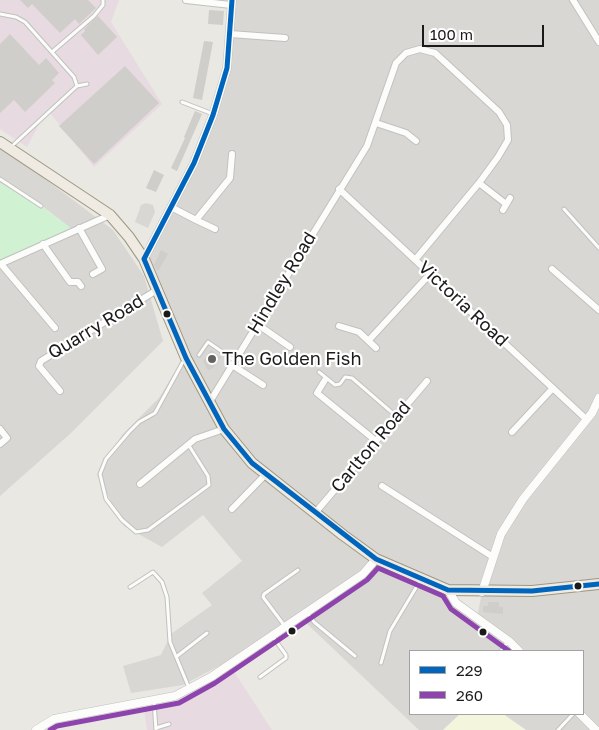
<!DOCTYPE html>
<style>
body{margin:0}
#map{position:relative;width:599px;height:730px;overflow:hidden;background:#e9e8e3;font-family:"Golos Text",sans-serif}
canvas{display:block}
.legend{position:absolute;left:409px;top:650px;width:175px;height:65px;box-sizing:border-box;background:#fff;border:1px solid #a3a3a3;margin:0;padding:6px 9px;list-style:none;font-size:15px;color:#1a1a1a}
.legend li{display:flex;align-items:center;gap:10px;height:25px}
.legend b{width:25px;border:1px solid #a3a3a3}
.scale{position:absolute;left:422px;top:25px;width:122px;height:22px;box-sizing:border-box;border:2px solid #1a1a1a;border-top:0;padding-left:6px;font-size:15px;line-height:18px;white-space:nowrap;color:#1a1a1a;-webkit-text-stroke:4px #fff;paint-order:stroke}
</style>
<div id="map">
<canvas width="599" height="730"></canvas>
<ul class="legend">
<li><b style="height:6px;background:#0065bd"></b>229</li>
<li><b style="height:6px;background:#8e44ad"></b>260</li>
</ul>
<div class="scale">100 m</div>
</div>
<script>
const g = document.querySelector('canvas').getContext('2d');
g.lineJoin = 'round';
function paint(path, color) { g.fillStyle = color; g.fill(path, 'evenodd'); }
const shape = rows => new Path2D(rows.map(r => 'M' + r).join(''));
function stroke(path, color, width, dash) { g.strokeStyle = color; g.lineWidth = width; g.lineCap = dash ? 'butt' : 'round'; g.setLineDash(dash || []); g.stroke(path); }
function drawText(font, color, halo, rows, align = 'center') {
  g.font = font + ' "Golos Text",sans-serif'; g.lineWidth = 4.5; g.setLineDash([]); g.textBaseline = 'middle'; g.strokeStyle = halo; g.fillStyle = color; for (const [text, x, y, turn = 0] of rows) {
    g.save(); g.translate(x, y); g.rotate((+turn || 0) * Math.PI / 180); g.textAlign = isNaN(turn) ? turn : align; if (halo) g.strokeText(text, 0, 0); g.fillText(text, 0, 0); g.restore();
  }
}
paint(shape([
 [233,0,599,0,599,730,526,730,503,714,583,714,583,651,410,651,410,714,460,714,443,730,419,730,304,621,183,685,131,693,123,666,161,655,171,634,212,605,202,593,242,561,203,515,162,547,124,526,97,475,122,435,159,398,185,355,144,259,175,209,194,163,227,68],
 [448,590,482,592,478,613,477,614],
 [0,145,113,230,144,276,163,341,71,433,0,496,0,264,72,229,41,205,0,183],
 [146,203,153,205,155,212,148,228,135,222,141,205]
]), '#d8d7d4');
paint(shape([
 [0,0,119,0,111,22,162,104,94,167,50,113,40,123,27,147,0,129],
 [233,670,272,730,147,730,144,710,181,700]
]), '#e7dbe1');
paint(shape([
 [460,714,503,714,526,730,443,730]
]), '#f3f5dc');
paint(shape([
 [0,183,41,206,72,229,0,262]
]), '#d0f1d2');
paint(shape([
 [20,0,88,0,96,8,79,24,75,19,60,33,32,4,28,8],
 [209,10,224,11,223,25,208,24],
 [98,16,117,37,98,55,81,35,85,31,84,29],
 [10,34,39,65,46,58,59,73,52,80,55,83,25,112,14,100,0,113,0,44],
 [204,41,213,42,202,100,193,98],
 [125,66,159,103,94,164,59,126],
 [195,111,202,114,177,171,171,168,185,138,184,137],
 [154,170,164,175,156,192,146,188],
 [161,250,168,254,158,271,154,265],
 [211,350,221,357,213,368,208,370,203,361],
 [488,602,499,602,499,607,503,607,503,614,483,612,483,606,488,606]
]), '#cfceca');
const service = shape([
 [0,14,16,17,25,22,74,77,77,86],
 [52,52,94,16,103,5,103,0],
 [182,102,213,114],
 [12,146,77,86,87,84],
 [0,179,41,206],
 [564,209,599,248],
 [199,355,208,342,234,360],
 [184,360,155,413,139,422,129,432,106,459,100,474,106,499,122,520,136,532,148,530,209,485,208,476,188,444],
 [319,372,335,385,340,384,345,377,352,378,396,416],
 [130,587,153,572,162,582,167,597,170,642,189,688],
 [307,612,314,622,355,656],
 [284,625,263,597,264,594,298,570],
 [501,651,508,641],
 [176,657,207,633],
 [381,663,390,631,420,581],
 [260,677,286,658,286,655,273,637],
 [154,701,156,730],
 [156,728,169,724],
 [558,730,573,714]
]);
const minor = shape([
 [186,0,231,5],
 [573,0,599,42],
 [230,34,285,38],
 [376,123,406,133,416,141],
 [479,183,506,204],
 [339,189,586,419],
 [171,207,196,220,230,178,232,154],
 [503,210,510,198],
 [196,220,215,229],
 [79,228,102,269,93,274],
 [43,244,70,282,78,282,81,286],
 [0,264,110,215],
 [1,264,55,328],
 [552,269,599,310],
 [257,324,290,347],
 [339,326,359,332,376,348],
 [369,340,430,274],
 [232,365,263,385],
 [325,380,317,393,376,441],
 [60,391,39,366,41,361,157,290],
 [209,403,367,146,396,63,406,53,420,49,435,53,499,112,507,125,508,140,498,157,479,183,415,260],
 [0,429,7,438,0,444],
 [512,432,553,388],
 [140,484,195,439,224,429],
 [382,486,493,557],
 [232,509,266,474],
 [315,513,427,381]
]);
const tertiary = shape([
 [144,259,194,163,213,115,227,68,232,0],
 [448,590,456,603,510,642,519,651],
 [482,592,501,534,523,499,592,413,599,398],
 [580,714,596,730],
 [36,730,54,719,175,696,211,677,363,574,376,559]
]);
const primary = shape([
 [0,142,110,215,129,237,144,259,186,358,224,429,252,463,343,535,376,559,448,590,532,591,599,584]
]);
stroke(service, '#c1c1bf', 5);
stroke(minor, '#c1c1bf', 8);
stroke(tertiary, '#c1c1bf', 9);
stroke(primary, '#9e9780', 12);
stroke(service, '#fcfcfb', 3);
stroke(minor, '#fcfcfb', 6);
stroke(tertiary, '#fcfcfb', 8);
stroke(primary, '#efebe2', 10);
stroke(shape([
 [232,0,227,68,213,115,194,163,144,259,186,358,224,429,252,463,376,559,448,590,532,591,599,584]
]), '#0065bd', 5);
stroke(shape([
 [50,730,57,726,179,703,215,683,367,580,378,568,443,596,451,609,509,651]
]), '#8e44ad', 5);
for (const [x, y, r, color] of [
 [167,314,4.5,"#1a1a1a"],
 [212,359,5,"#626260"],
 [578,586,4.5,"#1a1a1a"],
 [292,631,4.5,"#1a1a1a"],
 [483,632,4.5,"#1a1a1a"]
]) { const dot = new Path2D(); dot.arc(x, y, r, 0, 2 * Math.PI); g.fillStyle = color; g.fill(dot); stroke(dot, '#fff', 2); }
drawText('18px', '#1a1a1a', '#fff', [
 ["Hindley Road",282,283,-59],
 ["Victoria Road",463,304,43],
 ["Quarry Road",96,327,-31],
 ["Carlton Road",371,447,-50]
]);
drawText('18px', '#1a1a1a', '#fff', [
 ["The Golden Fish",222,359]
], 'left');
</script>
